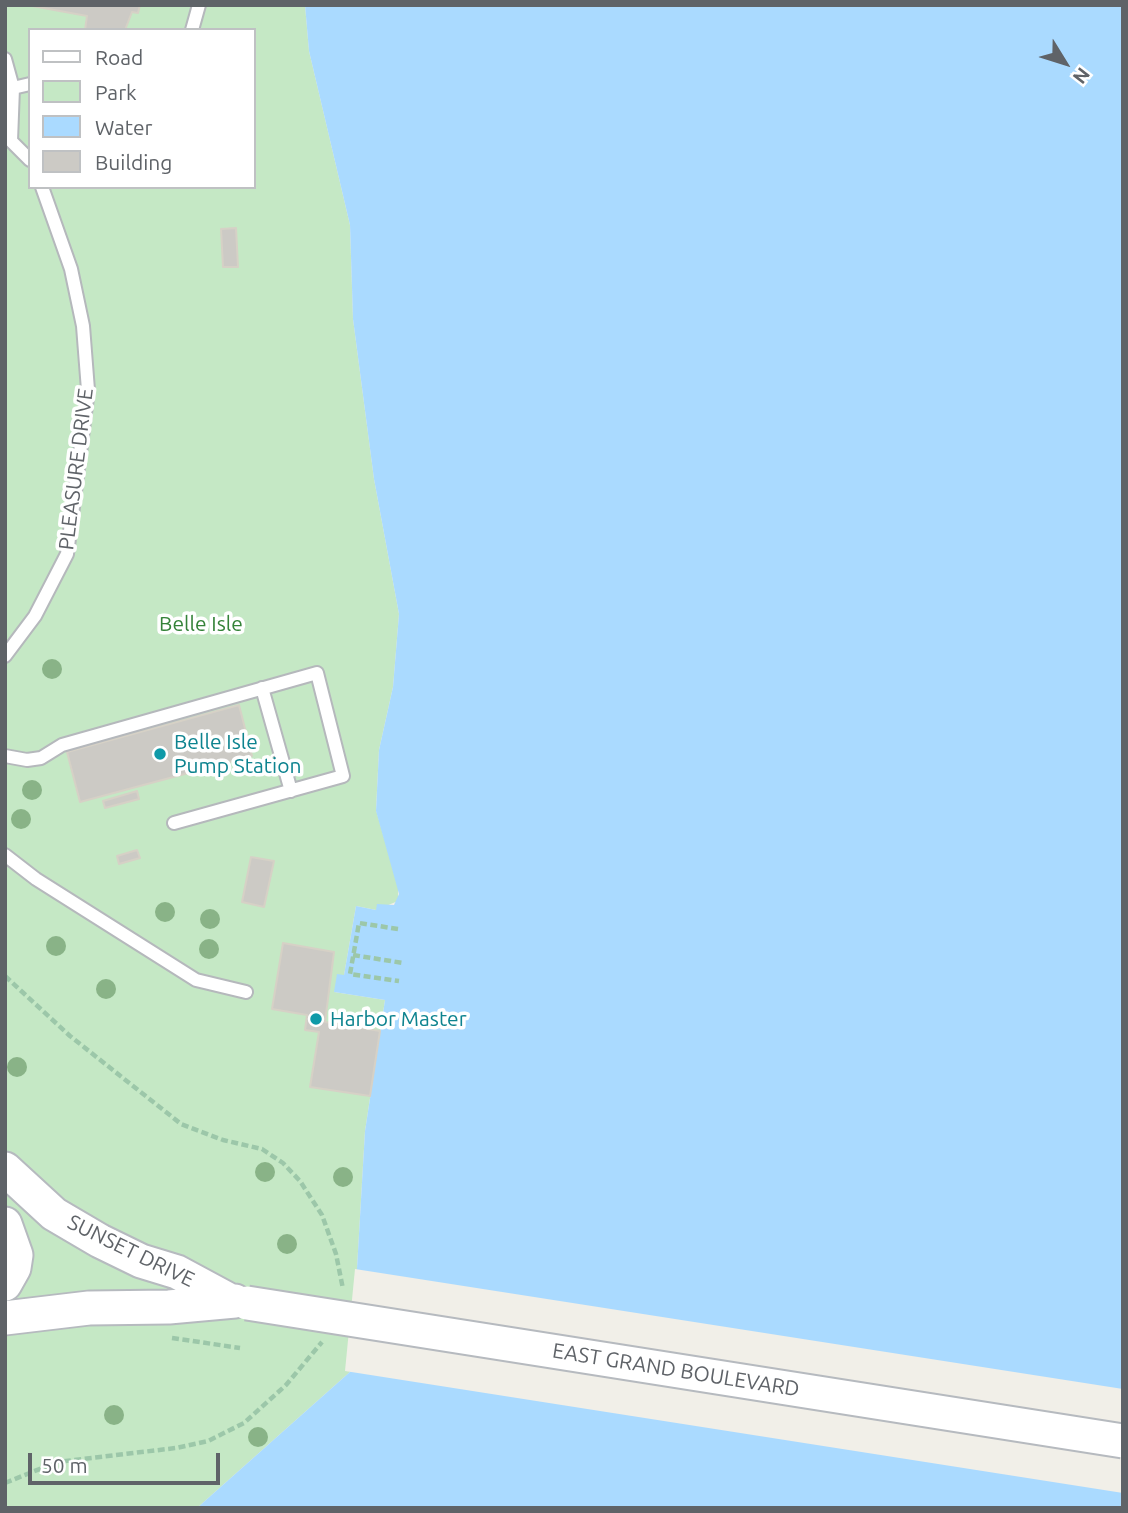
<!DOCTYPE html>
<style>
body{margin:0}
#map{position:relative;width:1128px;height:1513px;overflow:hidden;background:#f1efe8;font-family:Ubuntu,sans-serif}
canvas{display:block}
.frame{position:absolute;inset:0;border:7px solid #5f6368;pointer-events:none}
.legend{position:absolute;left:28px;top:28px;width:228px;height:161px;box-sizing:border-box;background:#fff;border:2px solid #bfc1c3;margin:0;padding:9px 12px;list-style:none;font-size:21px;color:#5f6368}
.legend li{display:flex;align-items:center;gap:14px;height:35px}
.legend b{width:35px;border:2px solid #bfc1c3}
.north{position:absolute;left:1030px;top:28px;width:70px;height:70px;-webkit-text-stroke:5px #fff;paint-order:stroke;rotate:128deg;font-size:19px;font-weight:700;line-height:28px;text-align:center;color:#5f6368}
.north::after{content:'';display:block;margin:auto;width:24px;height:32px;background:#5f6368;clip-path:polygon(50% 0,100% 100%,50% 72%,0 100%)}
.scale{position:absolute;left:28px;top:1453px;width:192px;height:32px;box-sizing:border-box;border:4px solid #5f6368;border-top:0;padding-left:9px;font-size:21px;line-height:24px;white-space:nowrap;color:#5f6368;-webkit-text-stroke:5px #fff;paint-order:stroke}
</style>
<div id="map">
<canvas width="1128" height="1513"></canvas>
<div class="frame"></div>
<ul class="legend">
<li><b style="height:9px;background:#fff"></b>Road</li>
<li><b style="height:19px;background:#c5e8c5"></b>Park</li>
<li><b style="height:19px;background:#aadaff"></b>Water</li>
<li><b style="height:19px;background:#cccac5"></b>Building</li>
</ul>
<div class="north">N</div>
<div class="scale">50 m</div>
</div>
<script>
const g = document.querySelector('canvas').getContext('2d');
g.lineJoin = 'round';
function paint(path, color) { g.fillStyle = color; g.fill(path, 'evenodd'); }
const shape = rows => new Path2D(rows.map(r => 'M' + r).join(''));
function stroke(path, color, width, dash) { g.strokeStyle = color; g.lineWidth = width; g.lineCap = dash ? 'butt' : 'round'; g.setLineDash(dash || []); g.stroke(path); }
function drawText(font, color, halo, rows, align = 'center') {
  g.font = font + ' Ubuntu,sans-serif'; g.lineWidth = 7; g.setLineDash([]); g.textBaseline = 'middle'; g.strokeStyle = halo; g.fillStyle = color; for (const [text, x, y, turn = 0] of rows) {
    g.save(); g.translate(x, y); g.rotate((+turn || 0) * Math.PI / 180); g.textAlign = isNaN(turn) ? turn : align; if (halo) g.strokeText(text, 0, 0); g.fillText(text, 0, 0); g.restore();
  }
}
paint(shape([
 [5,5,305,5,309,51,350,225,353,319,374,479,399,614,393,687,379,750,376,810,398,886,398,901,376,910,356,906,344,975,334,992,385,1000,365,1131,351,1371,197,1508,5,1508],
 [30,30,254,30,254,187,30,187]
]), '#c5e8c5');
paint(shape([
 [305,5,1123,5,1123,1508,197,1508,351,1371,365,1131,385,1000,334,992,337,974,344,975,356,906,376,910,377,904,394,905,399,894,376,811,379,750,393,687,399,614,374,479,353,319,350,225,309,51]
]), '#aadaff');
paint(shape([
 [355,1269,1123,1389,1123,1493,345,1371]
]), '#f1efe8');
const building = shape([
 [27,5,140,5,138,13,132,12,125,30,85,30,87,16,27,5],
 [236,228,238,267,223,267,221,229,236,228],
 [239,705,252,756,80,802,67,752,239,705],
 [137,791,139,799,105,808,103,801,137,791],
 [137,850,140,858,119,864,117,856,137,850],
 [251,857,274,861,264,907,242,902,251,857],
 [283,943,334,952,325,1022,380,1031,370,1096,310,1087,319,1032,305,1030,307,1015,272,1009,283,943]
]);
paint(building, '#cccac5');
stroke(building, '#d6d1c6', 2);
const lane = shape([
 [192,30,199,5],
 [5,59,13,88,11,141,30,160],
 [13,88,30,84],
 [5,656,35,616,67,554,88,390,83,326,71,269,42,187],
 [262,688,291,791],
 [5,756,27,760,41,758,62,745,317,673,343,776,174,823],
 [5,855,36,879,196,980,246,992]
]);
const secondary = shape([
 [5,1169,54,1214,100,1241,141,1261,177,1272,229,1300],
 [5,1224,16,1255,14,1268,5,1284],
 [5,1318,89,1308,169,1307,235,1301]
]);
stroke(lane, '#b5b8bc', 16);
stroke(secondary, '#b6babf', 37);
stroke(shape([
 [398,929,359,923,350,974,399,981],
 [353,955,403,963],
 [5,976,70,1036,181,1124,223,1140,262,1149,283,1163,300,1181,322,1215,336,1254,343,1289],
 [172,1338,240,1348],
 [5,1483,57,1462,176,1448,208,1441,244,1423,286,1385,322,1342]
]), '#9cc7a9', 4.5, [7, 3.5]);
stroke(lane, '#fff', 12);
stroke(secondary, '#fff', 33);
const secondaryBridge = shape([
 [247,1303,1123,1441]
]);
stroke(secondaryBridge, '#b6babf', 37, []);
stroke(secondaryBridge, '#fff', 33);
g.fillStyle = '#89b387';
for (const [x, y] of [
 [52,669],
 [32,790],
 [21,819],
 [165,912],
 [210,919],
 [56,946],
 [209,949],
 [106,989],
 [17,1067],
 [265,1172],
 [343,1177],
 [287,1244],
 [114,1415],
 [258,1437]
]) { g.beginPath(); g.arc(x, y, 10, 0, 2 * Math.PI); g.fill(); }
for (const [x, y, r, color] of [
 [160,754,7,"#0f9aa8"],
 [316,1019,7,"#0f9aa8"]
]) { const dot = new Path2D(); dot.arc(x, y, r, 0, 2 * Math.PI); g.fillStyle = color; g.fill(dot); stroke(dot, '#fff', 2.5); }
drawText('21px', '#5f6368', '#fff', [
 ["PLEASURE DRIVE",76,469,-83],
 ["SUNSET DRIVE",131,1251,26],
 ["EAST GRAND BOULEVARD",676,1370,9]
]);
drawText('21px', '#348238', '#fff', [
 ["Belle Isle",201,624]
]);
drawText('21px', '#0d838f', '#fff', [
 ["Belle Isle",174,742],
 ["Pump Station",174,766],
 ["Harbor Master",330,1019]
], 'left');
</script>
